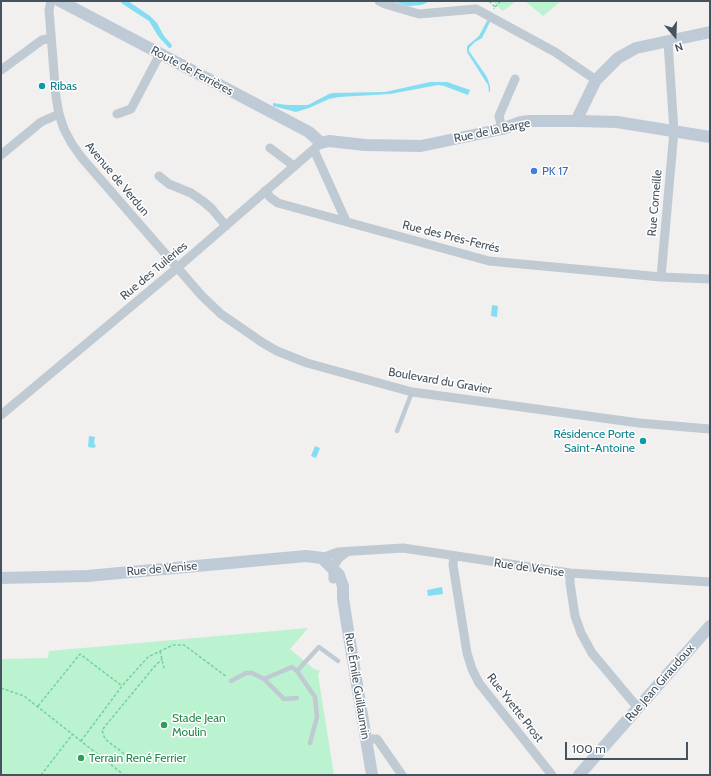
<!DOCTYPE html>
<meta charset="utf-8">
<style>
body{margin:0}
#map{position:relative;width:711px;height:776px;overflow:hidden;background:#f2efef;font-family:Cabin,sans-serif}
canvas{display:block}
.frame{position:absolute;inset:0;border:2px solid #46535e;pointer-events:none}
.north{position:absolute;left:655px;top:16px;width:40px;height:40px;-webkit-text-stroke:3px #fff;paint-order:stroke;rotate:161deg;font-size:11px;font-weight:700;line-height:16px;text-align:center;color:#46535e}
.north::after{content:'';display:block;margin:auto;width:14px;height:18px;background:#46535e;clip-path:polygon(50% 0,100% 100%,50% 72%,0 100%)}
.scale{position:absolute;left:565px;top:742px;width:123px;height:18px;box-sizing:border-box;border:2px solid #46535e;border-top:0;padding-left:5px;font-size:12px;line-height:14px;white-space:nowrap;color:#46535e;-webkit-text-stroke:3px #fff;paint-order:stroke}
</style>
<div id="map">
<canvas width="711" height="776"></canvas>
<div class="frame"></div>
<div class="north">N</div>
<div class="scale">100 m</div>
</div>
<script>
const g = document.querySelector('canvas').getContext('2d');
g.lineJoin = 'round';
function paint(path, color) { g.fillStyle = color; g.fill(path, 'evenodd'); }
const shape = rows => new Path2D(rows.map(r => 'M' + r).join(''));
function stroke(path, color, width, dash) { g.strokeStyle = color; g.lineWidth = width; g.lineCap = dash ? 'butt' : 'round'; g.setLineDash(dash || []); g.stroke(path); }
function drawText(font, color, halo, rows, align = 'center') {
  g.font = font + ' Cabin,sans-serif'; g.lineWidth = 3; g.setLineDash([]); g.textBaseline = 'middle'; g.strokeStyle = halo; g.fillStyle = color; for (const [text, x, y, turn = 0] of rows) {
    g.save(); g.translate(x, y); g.rotate((+turn || 0) * Math.PI / 180); g.textAlign = isNaN(turn) ? turn : align; if (halo) g.strokeText(text, 0, 0); g.fillText(text, 0, 0); g.restore();
  }
}
paint(shape([
 [492,1,516,1,503,11],
 [525,1,561,1,543,16],
 [308,628,290,649,314,669,320,671,318,675,334,775,1,775,1,659,48,658,49,651]
]), '#bbf2cf');
paint(shape([
 [122,1,128,1,150,16,157,23,164,36,172,45,171,48,169,48,158,36,149,21,121,3],
 [392,1,431,1,421,5,408,6],
 [488,19,491,20,482,38,475,42,469,48,469,51,487,77,490,86,490,92,489,92,488,85,484,79,467,52,467,46,479,36],
 [430,82,447,82,470,90,468,95,444,86,438,85,390,94,339,97,329,99,309,108,296,112,273,106,273,103,287,105,308,105,329,94,333,93,385,92],
 [492,305,498,306,497,317,491,316],
 [89,436,95,437,94,443,96,446,94,448,88,447],
 [315,446,320,448,316,458,311,456],
 [442,587,443,594,428,596,427,590]
]), '#85ddf1');
stroke(shape([
 [489,1,495,7,494,9],
 [495,7,501,1],
 [160,651,164,668],
 [1,688,24,696,124,775],
 [38,706,80,654,122,686],
 [81,741,122,686,148,657,173,645,184,645,227,677],
 [136,763,105,739,102,730,154,667,162,659],
 [41,775,72,735]
]), '#71d2a0', 1.5, [3, 2]);
stroke(shape([
 [397,431,412,392],
 [297,671,319,647,338,661],
 [264,679,284,699,297,698],
 [231,681,246,673,252,673,264,679,292,667,297,671,315,697,317,717,310,743]
]), '#bfcad2', 4.5);
stroke(shape([
 [51,1,49,10,56,97,59,114,64,129,72,144,82,158,202,296,221,314,263,343,277,351,307,363,412,392,639,423,710,429],
 [379,1,385,4,419,14,476,9,555,52,596,80],
 [1,70,42,40,51,38],
 [117,114,131,109,160,54],
 [502,129,499,116,515,79],
 [270,148,294,166],
 [314,150,346,221],
 [1,155,41,122,59,114],
 [159,176,169,184,191,193,204,202,212,209,226,226],
 [265,191,271,198,278,203,489,261,661,277,710,279],
 [661,277,674,131,668,42],
 [1,415,177,268,321,143],
 [454,556,453,565,467,653,472,669,479,683,552,775],
 [322,558,338,552,403,548,570,573,710,582],
 [570,573,570,583,575,616,581,633,592,653,638,708],
 [333,579,333,567,339,558,347,552],
 [366,739,377,739,402,775]
]), '#bfcad2', 9);
stroke(shape([
 [60,1,309,132,321,143,329,141,365,145,421,146,502,129,521,122,530,121,578,121,617,122,710,137],
 [578,121,578,117,596,80,618,58,636,48,710,32],
 [1,578,87,576,306,556,322,558,339,575,343,586,343,598,346,618,372,775],
 [579,775,710,626]
]), '#becbd7', 12);
for (const [x, y, r, color] of [
 [42,86,4,"#0f9aa8"],
 [534,171,4,"#3f7fe0"],
 [643,441,4,"#0f9aa8"],
 [164,725,4,"#2e9e5b"],
 [81,758,4,"#2e9e5b"]
]) { const dot = new Path2D(); dot.arc(x, y, r, 0, 2 * Math.PI); g.fillStyle = color; g.fill(dot); stroke(dot, '#fff', 1.5); }
drawText('12px', '#46535e', '#fff', [
 ["Route de Ferrières",192,71,28],
 ["Rue de la Barge",492,131,-12],
 ["Avenue de Verdun",117,179,50],
 ["Rue Corneille",655,203,-85],
 ["Rue des Prés-Ferrés",451,237,14],
 ["Rue des Tuileries",154,271,-40],
 ["Boulevard du Gravier",440,381,10],
 ["Rue de Venise",529,568,8],
 ["Rue de Venise",162,569,-5],
 ["Rue Jean Giraudoux",660,683,-49],
 ["Rue Émile Guillaumin",357,686,81],
 ["Rue Yvette Prost",515,708,52]
]);
drawText('12px', '#0d838f', '#fff', [
 ["Ribas",50,86],
 ["Résidence Porte",635,434,"right"],
 ["Saint-Antoine",635,448,"right"]
], 'left');
drawText('12px', '#366cbe', '#fff', [
 ["PK 17",542,171]
], 'left');
drawText('12px', '#27864d', '#fff', [
 ["Stade Jean",172,718],
 ["Moulin",172,732],
 ["Terrain René Ferrier",89,758]
], 'left');
</script>
